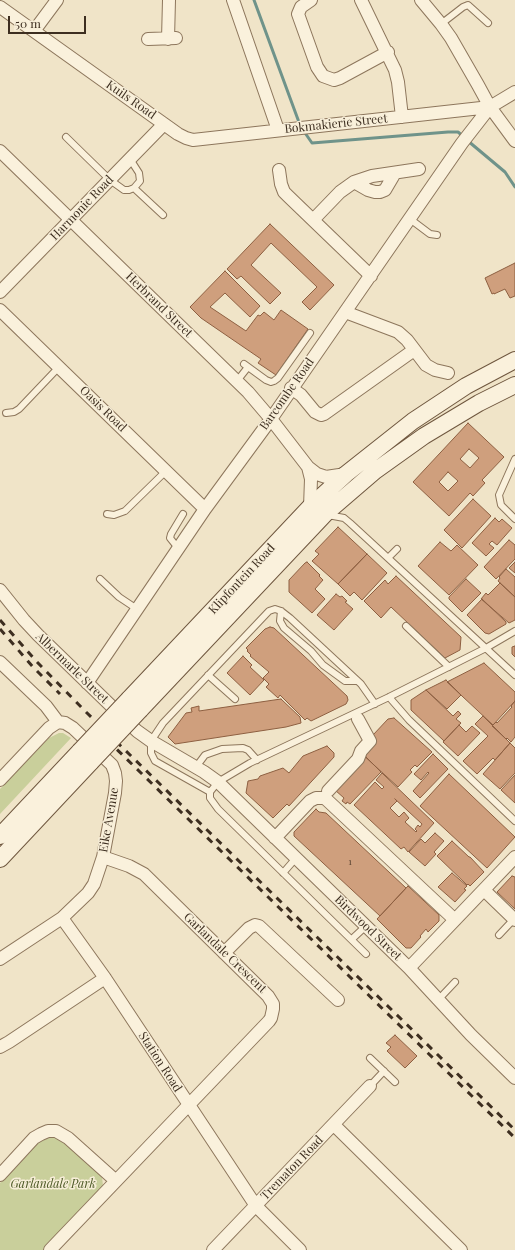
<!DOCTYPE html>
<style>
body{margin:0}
#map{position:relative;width:515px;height:1250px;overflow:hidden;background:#f0e4c8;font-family:"Playfair Display",serif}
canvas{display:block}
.scale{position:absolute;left:8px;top:16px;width:78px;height:18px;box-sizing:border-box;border:2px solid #3d2e20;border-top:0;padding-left:5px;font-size:12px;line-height:14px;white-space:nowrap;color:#3d2e20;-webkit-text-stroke:3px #f7eed8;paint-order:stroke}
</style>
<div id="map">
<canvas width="515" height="1250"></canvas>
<div class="scale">50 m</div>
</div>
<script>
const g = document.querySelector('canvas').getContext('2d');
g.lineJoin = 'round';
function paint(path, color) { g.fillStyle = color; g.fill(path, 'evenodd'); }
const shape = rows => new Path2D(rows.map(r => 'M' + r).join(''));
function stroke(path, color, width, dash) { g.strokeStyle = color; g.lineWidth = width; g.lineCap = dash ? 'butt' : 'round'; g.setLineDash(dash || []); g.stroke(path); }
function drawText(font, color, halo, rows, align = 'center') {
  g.font = font + ' "Playfair Display",serif'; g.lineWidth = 3; g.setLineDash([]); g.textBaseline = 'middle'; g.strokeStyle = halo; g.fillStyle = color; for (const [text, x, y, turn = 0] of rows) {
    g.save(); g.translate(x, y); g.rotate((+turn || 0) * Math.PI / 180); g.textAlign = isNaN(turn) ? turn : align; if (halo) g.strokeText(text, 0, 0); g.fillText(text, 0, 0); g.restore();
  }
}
paint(shape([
 [59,733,63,733,71,738,0,814,0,789,49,738],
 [52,1137,65,1142,98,1171,102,1177,103,1186,101,1191,44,1250,0,1250,0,1183,38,1142]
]), '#c9cf9b');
stroke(shape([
 [254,0,300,125],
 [303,130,312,143,448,132,458,132,464,137],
 [468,141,505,172,515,187]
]), '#6f938a', 3);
const building = shape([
 [270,224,334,285,310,310,302,302,317,287,271,243,251,265,281,293,270,304,241,276,237,279,227,269,270,224],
 [515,263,515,296,510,298,505,289,494,294,494,293,492,294,485,278,515,263],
 [225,271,260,306,250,317,225,293,210,307,246,331,258,315,260,316,264,312,274,320,281,310,308,329,276,375,258,363,261,359,201,318,190,307,225,271],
 [468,423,504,457,482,480,485,483,473,496,470,493,449,516,413,482,468,423],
 [469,449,479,458,470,468,460,459,469,449],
 [448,472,458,481,448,491,439,482,448,472],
 [473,499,491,516,462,548,444,530,473,499],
 [495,518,499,522,502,519,512,528,497,545,492,541,489,544,494,548,486,556,472,543,495,518],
 [338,527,367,554,338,584,312,561,319,554,315,551,338,527],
 [509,540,515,545,515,559,496,579,484,567,509,540],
 [440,542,451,551,457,545,478,565,449,595,418,566,440,542],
 [367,554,387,573,362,600,354,592,350,596,338,584,367,554],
 [307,562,320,575,319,576,323,580,315,589,325,599,312,613,289,592,289,580,305,563,307,562],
 [515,562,515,573,509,568,515,562],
 [506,569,515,577,515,597,498,581,500,578,499,577,506,569],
 [396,576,461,637,460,650,445,658,391,607,381,618,364,601,385,580,388,584,396,576],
 [466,579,481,593,462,612,449,599,449,597,466,579],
 [500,583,515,597,515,620,509,623,481,599,486,593,488,595,500,583],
 [336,594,340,597,342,596,347,601,345,602,353,609,334,630,317,615,336,594],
 [482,599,506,622,506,624,489,634,485,633,467,615,482,599],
 [270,627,274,628,347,696,348,700,346,704,311,721,307,718,305,720,280,695,278,698,266,687,269,684,263,678,269,672,250,656,251,655,247,651,248,650,246,648,265,629,270,627],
 [515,646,515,657,512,654,512,647,515,646],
 [243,656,252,665,250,667,264,680,250,695,227,673,243,656],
 [484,663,515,692,515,701,493,725,447,682,484,663],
 [446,680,461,695,447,709,426,690,446,680],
 [426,690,453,716,458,711,461,714,456,719,461,723,444,741,411,710,411,700,426,690],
 [281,699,300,717,301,723,286,727,175,744,168,737,186,713,192,712,191,708,199,706,199,711,281,699],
 [515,701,515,737,511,742,507,738,506,739,492,726,496,722,497,723,512,707,511,706,515,701],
 [483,716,510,743,495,760,493,758,477,774,463,761,488,736,475,724,483,716],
 [394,718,432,752,417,767,415,765,410,770,412,772,398,787,362,754,373,735,388,719,394,718],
 [459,725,466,732,472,726,480,733,458,756,443,742,459,725],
 [510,743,515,748,515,773,500,789,483,774,510,743],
 [327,746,334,753,334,757,289,806,287,804,273,818,246,793,248,781,258,779,260,776,283,768,289,773,303,756,327,746],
 [433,754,448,769,420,798,413,791,429,773,428,772,421,780,414,774,433,754],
 [366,757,381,772,350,804,347,802,346,804,342,801,344,798,335,790,366,757],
 [382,773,434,823,408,852,404,847,401,849,354,805,375,782,382,789,384,787,376,780,382,773],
 [395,799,422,824,420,827,418,825,415,829,417,831,416,832,405,822,409,818,404,812,399,817,390,808,397,801,395,799],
 [449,774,515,837,487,868,420,806,449,774],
 [515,775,515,803,501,790,515,775],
 [316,809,319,812,326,813,406,888,380,916,294,836,294,832,316,809],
 [435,833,444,841,434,852,436,854,425,866,409,852,421,839,425,843,435,833],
 [452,841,469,857,470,857,484,872,470,886,468,884,467,885,437,856,452,841],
 [452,873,467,886,464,889,466,890,455,902,438,887,452,873],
 [512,876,515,877,515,909,497,892,512,876],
 [408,886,439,915,439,921,428,932,426,929,420,936,421,937,411,948,406,948,377,919,408,886],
 [395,1035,417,1056,405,1068,387,1051,391,1047,386,1043,395,1035]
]);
paint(building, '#cf9f7d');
stroke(building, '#8d5f41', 1);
const lane = shape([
 [441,24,463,7,468,5,488,23],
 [66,137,110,180,124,190,129,190,134,188,140,181,139,173,130,159],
 [134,188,163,215],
 [410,219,430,234,437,235],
 [244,364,266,380,271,382,274,381,278,378,310,333],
 [237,381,248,367],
 [6,413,14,412,19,409,59,367],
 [515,459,499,495,501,505,515,519],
 [107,514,114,515,125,511,166,471],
 [328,515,344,518,350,523,515,675],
 [178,548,170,538,171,534,183,514],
 [388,558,397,549],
 [100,579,119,597,137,609],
 [281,611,280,621,284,628,311,651,323,665,345,681,357,681],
 [406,626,449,667],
 [208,675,235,699],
 [389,697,409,720,515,821],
 [196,767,205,755,222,749,243,748,248,750,257,760],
 [210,792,155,761,151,753,151,741,163,723,269,611,275,609,281,611,290,618,361,684,375,704],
 [283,873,296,858],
 [499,935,514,919],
 [352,939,366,926],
 [366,954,218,809,210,798,210,792,218,782,250,763,389,697,486,648,515,631],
 [438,1000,455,982],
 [370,1058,395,1082],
 [370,1086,384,1071]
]);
const street = shape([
 [233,0,278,130],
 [311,0,301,7,298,14,317,67,323,76,334,80,340,78,388,52],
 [361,0,395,70,398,82,402,117],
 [421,0,441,24,451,38,478,85,490,107,515,141],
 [0,7,178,134,186,138,193,140,490,107],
 [34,31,57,0],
 [148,39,176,38],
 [168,39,169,0],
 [0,151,248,392,271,419,308,467,317,474,326,477,346,474],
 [279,170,281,184,284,192,288,196,371,276],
 [354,182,368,190,375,192,380,192,385,190,395,173],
 [313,220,340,192,354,182,372,176,419,169],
 [0,292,164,124],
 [0,310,205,509],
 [345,312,398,332,407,340,426,365,435,370,448,373],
 [291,388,301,395,315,412,321,415,324,414,414,350],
 [308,467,311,479,310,507],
 [0,590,24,620,38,635,137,731,151,741,204,772,218,782,409,968,471,1035,515,1078],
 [0,662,46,706,58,722],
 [87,683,205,509,271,419,462,143,490,107,515,92],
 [0,780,49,728,58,722],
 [328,791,358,759,361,751,370,741,358,719],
 [275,838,310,801,316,798,324,798,327,800,455,920],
 [484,890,515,920],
 [62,918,105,978,256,1206,300,1250],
 [224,953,249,928,255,925,259,926,338,1000],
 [0,959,62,918,88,893,94,884,103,857,115,793,116,781,115,773,112,765,73,728,65,723,58,722],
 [409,968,515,857],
 [0,1047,9,1042,105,978],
 [334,1125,461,1250],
 [0,1175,34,1138,41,1134,48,1131,56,1131,68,1138,116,1181],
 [50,1250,269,1021,271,1018,273,1009,273,1004,268,996,144,874,129,866,103,857],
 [213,1250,370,1086]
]);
const secondary = shape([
 [129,699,310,507,346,474,413,421,466,386,515,360],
 [140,710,325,514,375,471,424,436,479,403,515,385],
 [0,836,80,751],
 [0,859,91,762]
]);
stroke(lane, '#8d765c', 8);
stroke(street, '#8d765c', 14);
stroke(secondary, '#6f573f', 18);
stroke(lane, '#faf1dc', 6);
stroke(street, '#faf1dc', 12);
stroke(secondary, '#faf1dc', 16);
stroke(shape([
 [0,620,37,662,86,712,515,1130],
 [0,629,33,667,60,694],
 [97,730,515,1138]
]), '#3d2e20', 3, [7, 7]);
const secondaryBridge = shape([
 [80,751,129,699],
 [91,762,140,710]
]);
stroke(secondaryBridge, '#6f573f', 18, []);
stroke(secondaryBridge, '#faf1dc', 16);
drawText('10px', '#624a37', null, [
 ["1",350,862]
]);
drawText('12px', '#3d2e20', '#f7eed8', [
 ["Kuils Road",131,100,35],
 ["Bokmakierie Street",336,124,-6],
 ["Harmonie Road",82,208,-46],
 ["Herbrand Street",159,305,44],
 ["Barcombe Road",287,394,-55],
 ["Oasis Road",103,409,44],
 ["Klipfontein Road",242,579,-47],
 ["Albermarle Street",72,668,44],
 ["Eike Avenue",109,820,-80],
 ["Birdwood Street",368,928,44],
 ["Garlandale Crescent",225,953,44],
 ["Station Road",160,1062,57],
 ["Trematon Road",292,1168,-46]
]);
drawText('italic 12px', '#4d5a26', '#f7eed8', [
 ["Garlandale Park",53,1184]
]);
</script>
